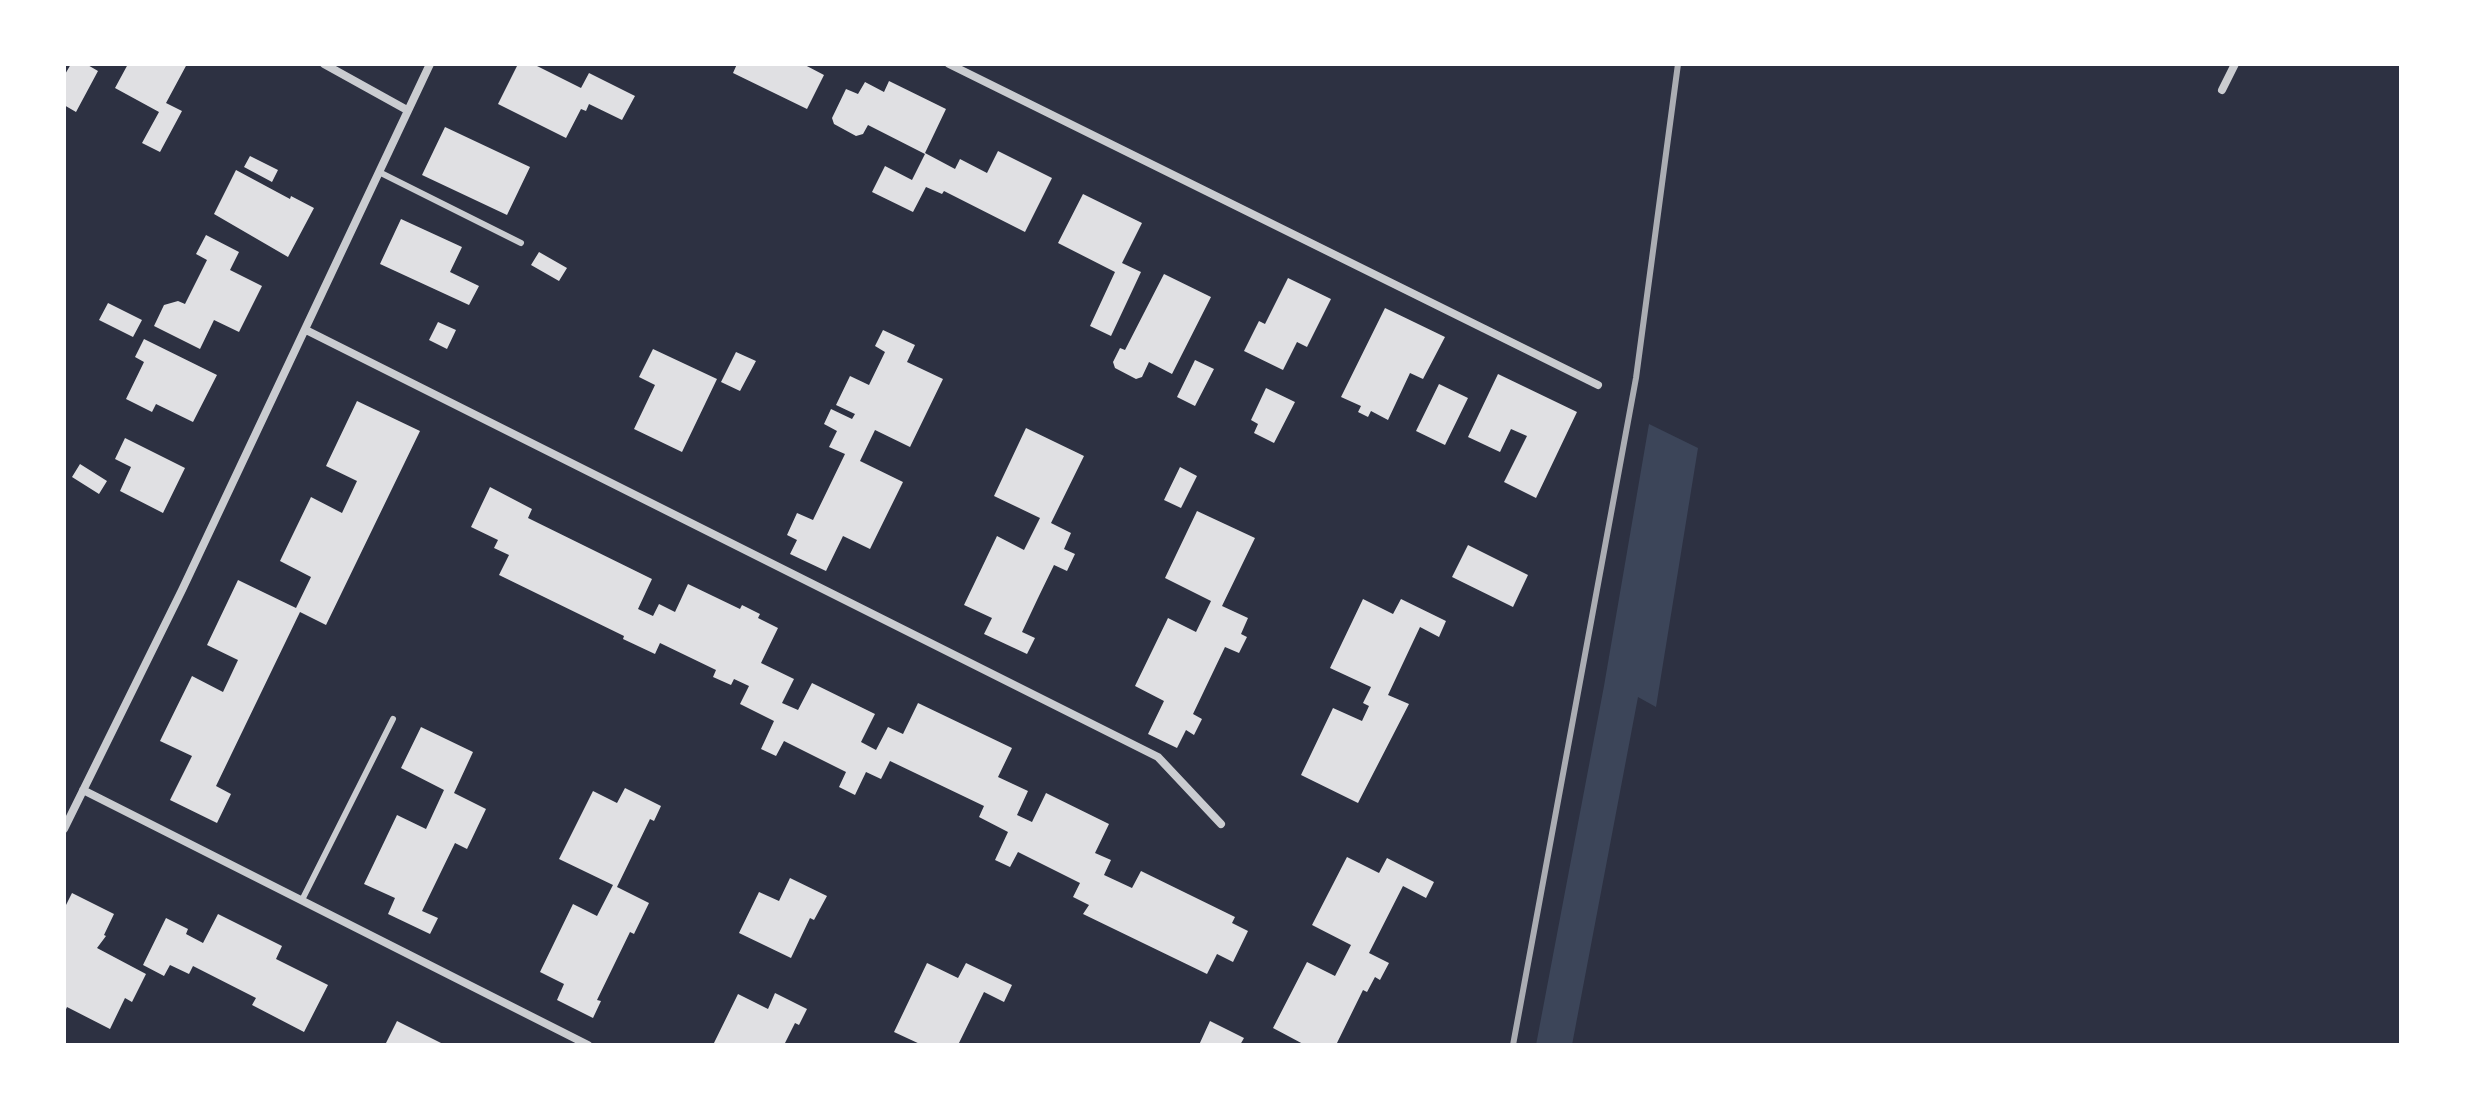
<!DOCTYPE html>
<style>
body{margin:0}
#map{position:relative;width:2465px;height:1109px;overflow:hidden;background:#2d3142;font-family:"DejaVu Sans",sans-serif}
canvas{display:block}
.frame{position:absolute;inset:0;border:66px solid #fff;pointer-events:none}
</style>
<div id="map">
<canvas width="2465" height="1109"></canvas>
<div class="frame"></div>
</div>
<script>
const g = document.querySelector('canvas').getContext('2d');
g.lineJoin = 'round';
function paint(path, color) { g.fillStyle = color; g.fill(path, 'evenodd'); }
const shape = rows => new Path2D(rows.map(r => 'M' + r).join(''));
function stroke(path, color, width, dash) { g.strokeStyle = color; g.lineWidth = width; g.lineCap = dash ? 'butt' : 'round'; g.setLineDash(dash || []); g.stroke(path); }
paint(shape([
 [1649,424,1698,448,1656,707,1638,697,1572,1045,1536,1045,1604,686]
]), '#3c4559');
paint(shape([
 [71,64,86,64,98,71,76,112,64,105,64,76],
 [128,64,187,64,166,103,182,111,160,152,142,143,159,112,115,88],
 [518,64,533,64,581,88,589,73,635,96,622,120,589,104,586,111,581,109,566,138,498,104],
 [737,64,803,64,824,75,807,109,733,73],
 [889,81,946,109,925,153,955,169,960,159,987,173,998,151,1052,178,1025,232,944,191,942,194,926,187,913,212,872,192,885,166,912,180,925,154,868,125,863,134,856,136,834,124,832,118,846,89,858,94,865,82,884,92],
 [445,127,530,167,507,215,422,175],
 [250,156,278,170,272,182,244,167],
 [236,170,290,199,291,196,314,208,288,257,214,214],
 [1083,194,1142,223,1122,263,1141,272,1111,336,1090,326,1115,272,1058,243],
 [401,219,462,247,450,272,479,286,469,305,380,264],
 [206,235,239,252,230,270,262,286,239,332,214,320,200,349,154,326,164,305,178,301,185,304,207,260,196,254],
 [539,252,567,268,559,281,531,265],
 [1164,274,1211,297,1172,374,1149,362,1142,377,1136,379,1115,368,1113,362,1120,348,1125,350],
 [1288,278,1331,299,1307,347,1297,342,1283,370,1244,351,1259,321,1265,324],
 [108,303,142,320,133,337,99,320],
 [1385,308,1445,337,1423,379,1410,373,1388,420,1371,411,1368,417,1358,412,1361,406,1341,397],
 [438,322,456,330,447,349,429,340],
 [883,330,915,345,907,362,943,379,910,447,875,430,860,461,903,482,870,549,843,536,826,571,790,554,797,540,787,535,797,513,813,520,845,454,829,447,837,431,824,424,831,409,852,419,855,414,836,405,850,376,869,385,885,352,875,346],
 [144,339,217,375,193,422,156,404,152,412,126,399,144,362,135,357],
 [653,349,717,379,682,452,634,429,655,385,639,377],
 [736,352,756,361,740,391,721,382],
 [1195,360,1214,369,1195,406,1177,397],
 [1498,374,1577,412,1536,498,1504,482,1527,436,1511,429,1500,452,1468,437],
 [1439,384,1468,398,1445,445,1416,431],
 [1266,388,1295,402,1274,443,1254,433,1258,424,1251,420],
 [357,401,420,431,326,625,300,612,216,786,231,794,217,823,170,800,192,756,160,741,192,676,223,692,238,660,207,645,238,580,296,608,311,577,280,561,311,497,342,513,357,481,326,466],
 [1026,428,1084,456,1051,523,1071,533,1064,549,1075,554,1067,571,1054,565,1038,598,1022,632,1035,638,1027,654,984,634,992,618,964,605,997,536,1024,550,1040,518,994,496],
 [125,438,185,468,163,513,120,491,131,467,115,459],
 [80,464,107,481,99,494,72,477],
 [1180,467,1197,476,1181,508,1164,500],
 [490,487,532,509,528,518,652,579,638,609,653,616,659,604,675,612,688,584,740,609,742,605,760,614,758,618,778,628,761,663,794,679,782,703,798,710,812,683,875,714,861,742,876,750,888,727,903,734,918,703,1012,748,998,777,1028,791,1017,815,1032,822,1046,793,1109,824,1095,853,1111,860,1104,875,1132,888,1141,871,1235,917,1232,923,1248,931,1233,962,1217,954,1207,974,1083,914,1089,905,1073,897,1080,883,1018,852,1010,867,995,860,1008,832,979,817,984,806,890,761,881,779,866,772,855,795,839,787,846,772,784,741,776,756,761,749,774,721,740,704,749,686,734,679,731,685,713,677,716,670,660,643,655,654,623,639,624,636,499,575,509,555,494,548,498,540,471,527],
 [1197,511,1255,538,1222,606,1248,618,1241,634,1247,637,1239,653,1225,647,1193,714,1202,719,1194,735,1186,730,1177,748,1148,734,1164,701,1135,686,1168,618,1196,632,1211,601,1165,578],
 [1468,545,1528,575,1513,607,1452,577],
 [1363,599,1393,614,1401,599,1446,621,1439,637,1420,627,1388,695,1409,704,1358,803,1301,775,1333,708,1362,721,1369,706,1363,703,1371,687,1330,668],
 [421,727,473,752,454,793,486,809,467,849,455,843,422,911,438,918,430,934,388,914,395,898,364,884,397,815,426,829,444,790,401,768],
 [625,788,661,806,654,821,650,819,617,887,649,903,634,934,630,932,597,1000,601,1001,593,1018,557,1000,564,984,540,972,573,904,597,916,613,885,559,859,593,791,617,803],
 [1347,857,1379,873,1387,858,1434,882,1426,898,1403,886,1369,953,1389,963,1380,980,1375,977,1367,992,1363,990,1336,1045,1305,1045,1273,1028,1307,962,1335,976,1351,945,1312,925],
 [790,878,827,896,814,920,810,918,791,958,739,933,759,892,779,901],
 [72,893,114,914,104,935,106,936,97,948,146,974,132,1002,125,998,110,1029,67,1007,64,1014,64,909],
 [218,914,282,946,276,959,328,985,304,1032,252,1005,256,998,193,966,189,974,170,965,164,976,143,965,166,918,188,929,186,934,203,943],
 [927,963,958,978,966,963,1012,985,1004,1002,984,992,958,1045,922,1045,894,1032],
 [775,993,807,1009,799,1025,795,1023,784,1045,713,1045,738,994,768,1009],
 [397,1021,445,1045,385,1045],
 [1210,1021,1244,1038,1240,1045,1199,1045]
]), '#e0e0e3');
stroke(shape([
 [379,172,521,243],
 [302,900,393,719]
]), '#caccd0', 6);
stroke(shape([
 [324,64,407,110],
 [949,64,1598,385],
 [2222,90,2235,64],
 [306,330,1158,757,1221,824],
 [83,790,588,1045],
 [64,829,182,590,430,64]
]), '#caccd0', 8);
stroke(shape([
 [1513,1045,1636,378,1678,64]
]), '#abadb3', 6);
</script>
